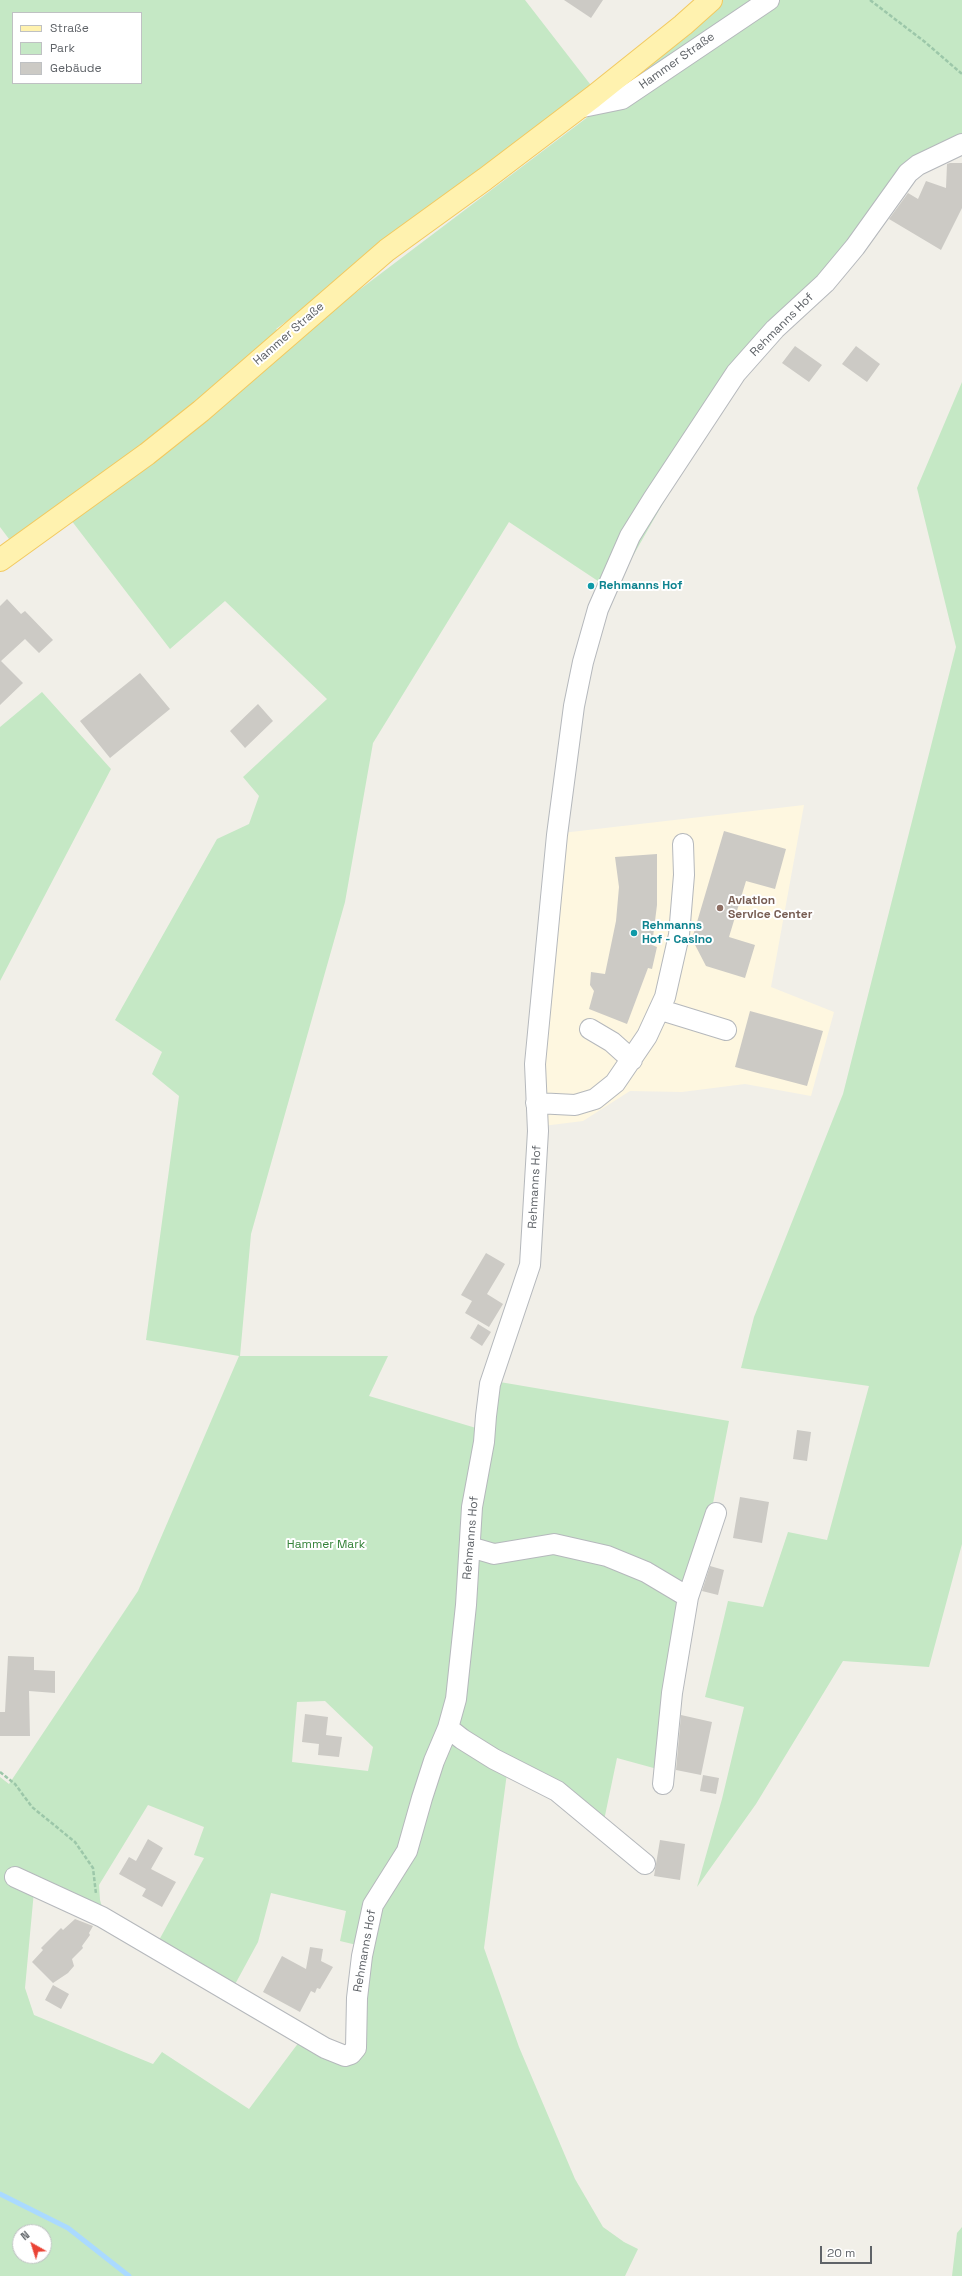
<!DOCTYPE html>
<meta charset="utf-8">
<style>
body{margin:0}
#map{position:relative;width:962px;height:2276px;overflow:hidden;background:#f1efe8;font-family:"Space Grotesk",sans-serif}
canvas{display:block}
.legend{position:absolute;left:12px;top:12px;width:130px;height:72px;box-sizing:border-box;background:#fff;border:1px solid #bfc1c3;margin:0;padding:5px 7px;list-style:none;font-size:12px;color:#5f6368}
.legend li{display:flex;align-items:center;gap:8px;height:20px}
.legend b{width:20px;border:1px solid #bfc1c3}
.north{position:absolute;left:12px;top:2224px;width:40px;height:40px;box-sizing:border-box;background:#fff;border:1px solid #bfc1c3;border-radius:50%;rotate:321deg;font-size:11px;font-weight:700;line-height:16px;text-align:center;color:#5f6368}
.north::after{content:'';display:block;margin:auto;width:14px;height:18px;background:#ea4335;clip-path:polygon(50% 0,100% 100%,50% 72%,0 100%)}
.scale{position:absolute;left:820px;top:2246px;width:52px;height:18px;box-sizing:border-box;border:2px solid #5f6368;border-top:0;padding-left:5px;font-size:12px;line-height:14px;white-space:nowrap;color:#5f6368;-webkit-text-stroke:3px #fff;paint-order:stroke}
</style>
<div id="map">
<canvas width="962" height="2276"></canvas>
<ul class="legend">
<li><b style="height:5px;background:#fff2af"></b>Straße</li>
<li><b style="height:11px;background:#c5e8c5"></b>Park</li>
<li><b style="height:11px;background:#cccac5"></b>Gebäude</li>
</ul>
<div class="north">N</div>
<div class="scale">20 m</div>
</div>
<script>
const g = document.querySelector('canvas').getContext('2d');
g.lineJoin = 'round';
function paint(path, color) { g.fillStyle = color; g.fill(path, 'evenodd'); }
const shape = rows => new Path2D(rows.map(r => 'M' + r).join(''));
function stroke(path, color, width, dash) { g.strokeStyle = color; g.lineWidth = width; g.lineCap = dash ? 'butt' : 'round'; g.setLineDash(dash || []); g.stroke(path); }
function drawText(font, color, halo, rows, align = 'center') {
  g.font = font + ' "Space Grotesk",sans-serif'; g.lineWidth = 4; g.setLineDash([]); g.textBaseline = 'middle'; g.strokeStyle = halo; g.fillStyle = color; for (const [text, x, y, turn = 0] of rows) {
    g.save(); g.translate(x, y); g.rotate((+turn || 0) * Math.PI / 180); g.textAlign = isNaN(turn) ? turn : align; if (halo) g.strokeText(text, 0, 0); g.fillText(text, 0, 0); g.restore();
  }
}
paint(shape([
 [804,805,771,987,834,1012,811,1096,745,1084,682,1092,630,1091,583,1121,543,1126,540,1094,562,833]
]), '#fef7e0');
paint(shape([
 [0,0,525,0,597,93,276,329,293,340,597,110,721,0,962,0,962,136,903,165,818,281,732,382,613,591,509,522,373,743,345,902,251,1234,240,1356,388,1356,369,1396,486,1431,494,1381,729,1421,661,1770,617,1758,602,1830,507,1773,484,1948,519,2047,575,2179,603,2227,624,2242,638,2249,625,2276,0,2276,0,1777,9,1784,138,1591,239,1356,146,1340,179,1096,152,1074,162,1052,115,1020,217,839,249,824,259,796,243,777,327,699,225,601,170,649,71,520,12,543,0,527],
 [13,13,141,13,141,83,13,83],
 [325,1701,373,1747,368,1771,292,1762,297,1702],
 [148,1805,204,1827,194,1855,204,1858,158,1942,104,1914,100,1900,99,1885],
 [34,1891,213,1987,302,2038,249,2109,162,2052,153,2064,34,2015,25,1988],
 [271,1893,346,1911,340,1941,361,1946,347,2050,233,1988,258,1942],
 [20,2232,44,2232,44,2256,20,2256],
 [962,382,962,1544,929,1667,843,1661,756,1804,697,1887,722,1799,744,1707,705,1697,728,1601,763,1607,788,1532,827,1540,869,1386,741,1368,754,1317,843,1094,956,647,917,488],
 [42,692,111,769,0,981,0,727],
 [962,2227,962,2276,952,2276,957,2233]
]), '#c5e8c5');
stroke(shape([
 [0,2194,68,2228,129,2276]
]), '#aadaff', 5);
paint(shape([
 [564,0,603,0,591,18],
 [950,163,962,163,962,208,941,250,889,219,908,193,918,199,926,181,946,188,947,164],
 [795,346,822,365,809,382,782,363],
 [856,346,880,364,867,382,842,364],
 [7,599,21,614,25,611,53,640,39,653,25,639,1,661,23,683,0,705,0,606],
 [140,673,170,709,110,758,80,721],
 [258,704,273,721,245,748,230,731],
 [724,831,786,849,775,889,746,881,729,937,755,945,745,978,706,966,692,939],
 [657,854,657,905,652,945,657,947,652,969,648,968,627,1024,589,1009,594,991,590,985,591,972,605,974,616,921,619,887,615,857],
 [750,1011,823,1031,807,1086,735,1067],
 [486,1253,505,1264,487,1294,503,1304,489,1327,465,1313,472,1301,461,1295],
 [478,1324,491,1332,482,1346,470,1338],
 [797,1430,811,1432,807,1461,793,1459],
 [740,1497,769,1502,762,1543,733,1538],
 [710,1566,724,1570,718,1595,702,1591],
 [8,1656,34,1657,34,1670,55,1671,55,1693,29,1691,30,1736,0,1736,0,1712,5,1712],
 [305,1714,328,1717,326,1735,342,1737,339,1757,318,1755,319,1744,302,1742],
 [681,1715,712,1722,701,1775,676,1770],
 [703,1775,719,1778,716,1794,700,1791],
 [148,1839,163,1848,151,1869,176,1882,162,1907,142,1896,146,1889,119,1874,129,1857,136,1861],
 [660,1840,685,1844,680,1880,654,1876],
 [75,1919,93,1926,89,1933,90,1935,82,1946,83,1948,72,1959,74,1966,68,1973,53,1983,32,1962,43,1950,41,1948,61,1928,63,1930],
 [310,1947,323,1949,321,1961,333,1967,320,1989,317,1988,315,1993,311,1991,300,2012,263,1992,282,1956,306,1969],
 [53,1985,69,1994,61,2009,45,2000]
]), '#cccac5');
const minor = shape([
 [578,108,622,99,769,0],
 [661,1010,726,1030],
 [590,1029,612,1042,632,1060],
 [536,1103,575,1105,595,1099,615,1083,647,1036,665,997,679,935,684,875,683,844],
 [470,1547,494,1554,554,1544,607,1556,646,1572,688,1597,672,1693,663,1784],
 [688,1597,716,1513],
 [448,1728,462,1739,494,1759,557,1791,645,1864],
 [15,1877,102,1917,325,2048,345,2056,351,2054,356,2048,357,1998,362,1956,373,1905,407,1851,422,1798,434,1761,448,1728,456,1699,466,1605,472,1507,484,1442,486,1416,490,1384,530,1265,538,1131,535,1064,557,835,574,706,583,662,598,609,630,536,653,499,736,373,775,329,825,283,855,247,908,173,918,165,962,144]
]);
const major = shape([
 [0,560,147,454,201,411,387,250,485,179,593,97,683,25,711,0]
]);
stroke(minor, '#b5b8bc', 22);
stroke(major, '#f2c960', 24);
stroke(shape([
 [870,0,925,42,962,74],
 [0,1772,15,1784,32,1807,75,1842,93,1868,96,1894]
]), '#9cc7a9', 2.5, [4, 2]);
stroke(minor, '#fff', 20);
stroke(major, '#fff2af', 22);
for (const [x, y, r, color] of [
 [591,586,4,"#0f9aa8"],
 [720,908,4,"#8d6e63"],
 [634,933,4,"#0f9aa8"]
]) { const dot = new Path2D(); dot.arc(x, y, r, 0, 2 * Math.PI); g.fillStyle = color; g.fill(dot); stroke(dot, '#fff', 1.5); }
drawText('12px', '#5f6368', '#fff', [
 ["Hammer Straße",677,61,-35],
 ["Rehmanns Hof",782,325,-45],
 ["Hammer Straße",289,334,-41],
 ["Rehmanns Hof",535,1187,-87],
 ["Rehmanns Hof",471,1538,-85],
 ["Rehmanns Hof",365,1951,-80]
]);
drawText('bold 12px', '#0d838f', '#fff', [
 ["Rehmanns Hof",599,586],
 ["Rehmanns",642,926],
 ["Hof - Casino",642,940]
], 'left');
drawText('bold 12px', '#785e54', '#fff', [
 ["Aviation",728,901],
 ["Service Center",728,915]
], 'left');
drawText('12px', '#348238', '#fff', [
 ["Hammer Mark",326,1545]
]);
</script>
